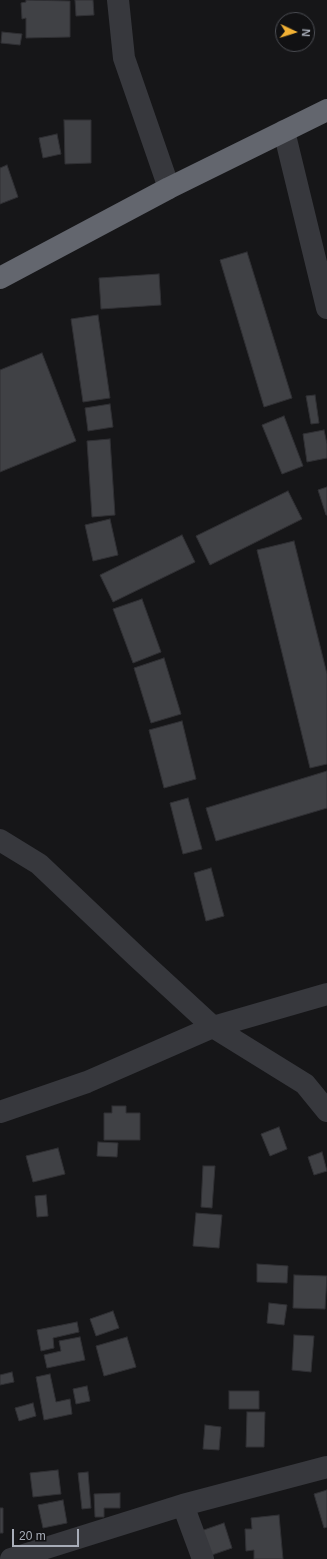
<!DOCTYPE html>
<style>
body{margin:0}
#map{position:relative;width:327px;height:1559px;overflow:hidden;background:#161618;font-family:Arial,sans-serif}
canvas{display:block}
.north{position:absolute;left:275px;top:12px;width:40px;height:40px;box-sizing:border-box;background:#111113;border:1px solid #4d4f55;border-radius:50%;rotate:94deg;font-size:11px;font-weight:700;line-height:16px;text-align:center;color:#a8adb8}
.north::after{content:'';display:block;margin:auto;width:14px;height:18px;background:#f2b134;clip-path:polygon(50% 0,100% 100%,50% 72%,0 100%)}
.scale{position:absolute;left:12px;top:1529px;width:67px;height:18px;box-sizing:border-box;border:2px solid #a8adb8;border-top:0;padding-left:5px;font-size:12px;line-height:14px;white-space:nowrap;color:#a8adb8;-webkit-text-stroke:3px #111113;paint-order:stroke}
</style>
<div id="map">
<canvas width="327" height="1559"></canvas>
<div class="north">N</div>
<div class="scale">20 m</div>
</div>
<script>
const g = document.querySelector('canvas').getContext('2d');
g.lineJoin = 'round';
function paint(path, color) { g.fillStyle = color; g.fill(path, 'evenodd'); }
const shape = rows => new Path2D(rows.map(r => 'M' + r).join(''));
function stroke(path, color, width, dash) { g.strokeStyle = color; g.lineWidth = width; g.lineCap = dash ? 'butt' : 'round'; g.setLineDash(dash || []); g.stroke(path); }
const building = shape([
 [26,0,70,1,70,37,26,38,26,18,22,19,21,3,26,2,26,0],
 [75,0,93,0,94,15,76,16,75,0],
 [2,32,22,34,20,45,1,43,2,32],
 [64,120,91,120,91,163,65,164,64,120],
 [57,134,61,154,43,158,39,138,57,134],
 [7,165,18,197,0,204,0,168,7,165],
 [247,252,292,398,264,407,220,260,247,252],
 [159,274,161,305,101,309,99,278,159,274],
 [98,315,110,398,83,402,71,319,98,315],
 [42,353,76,441,0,472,0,370,42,353],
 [315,395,319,423,311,424,306,396,315,395],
 [110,404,113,427,88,431,85,408,110,404],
 [284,416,303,466,282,474,262,425,284,416],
 [324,430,327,444,327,458,307,462,303,434,324,430],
 [110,439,115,515,92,517,87,441,110,439],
 [327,487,327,515,326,515,318,490,327,487],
 [288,491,302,519,210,565,196,536,288,491],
 [110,519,118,555,93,561,85,525,110,519],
 [182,535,195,562,113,602,100,575,182,535],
 [294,541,327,674,327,764,310,768,257,550,294,541],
 [142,599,161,652,133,663,113,609,142,599],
 [164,658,181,714,151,723,134,668,164,658],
 [182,721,196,779,164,788,149,730,182,721],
 [327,771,327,808,216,841,206,808,327,771],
 [188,798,202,849,183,854,170,803,188,798],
 [211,868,224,916,206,921,194,873,211,868],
 [112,1106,126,1106,126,1113,140,1113,140,1140,104,1140,104,1113,112,1113,112,1106],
 [279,1127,287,1149,270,1156,261,1134,279,1127],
 [98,1142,118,1143,117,1157,97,1156,98,1142],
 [58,1148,65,1174,33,1182,26,1156,58,1148],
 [322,1152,327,1171,314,1175,308,1157,322,1152],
 [203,1166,215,1166,212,1208,201,1207,203,1166],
 [46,1195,48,1216,37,1217,35,1196,46,1195],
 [196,1213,222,1215,219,1248,193,1246,196,1213],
 [257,1264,288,1266,287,1283,257,1282,257,1264],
 [294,1275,327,1276,325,1309,293,1308,294,1275],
 [269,1303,287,1305,284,1325,267,1323,269,1303],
 [113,1311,119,1328,96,1336,90,1319,113,1311],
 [77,1322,79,1332,53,1338,54,1348,41,1351,37,1330,77,1322],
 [294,1335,314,1336,311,1372,292,1370,294,1335],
 [80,1337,85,1360,47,1368,44,1355,61,1351,59,1341,80,1337],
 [127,1337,136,1367,104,1376,96,1346,127,1337],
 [12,1372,14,1382,0,1385,0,1375,12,1372],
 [50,1374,56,1402,70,1399,72,1414,44,1420,36,1377,50,1374],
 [87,1386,90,1401,76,1404,73,1389,87,1386],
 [229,1391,259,1391,259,1409,229,1409,229,1391],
 [33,1403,36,1416,19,1421,15,1408,33,1403],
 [247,1412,265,1412,264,1447,246,1447,247,1412],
 [205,1425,221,1427,219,1450,203,1449,205,1425],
 [58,1470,61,1494,33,1497,30,1473,58,1470],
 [88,1472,91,1508,82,1509,78,1473,88,1472],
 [327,1490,327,1527,324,1528,314,1494,327,1490],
 [120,1493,120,1508,104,1508,104,1517,95,1517,94,1494,120,1493],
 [63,1500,67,1523,43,1528,38,1505,63,1500],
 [0,1508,3,1508,3,1533,0,1533,0,1508],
 [279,1515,283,1559,254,1559,254,1550,246,1551,245,1529,252,1529,251,1518,279,1515],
 [224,1523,232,1548,206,1557,198,1532,224,1523]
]);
paint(building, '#404145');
stroke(building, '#303034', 1);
stroke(shape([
 [118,0,124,58,169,188],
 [284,131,327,308],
 [0,840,39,864,137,957,213,1027,305,1084,327,1111],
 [0,1112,87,1082,213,1027,327,994],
 [183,1505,203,1559],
 [11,1559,183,1505,327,1467]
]), '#37383d', 22);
stroke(shape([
 [0,278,169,188,327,110]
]), '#63666e', 22);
</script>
